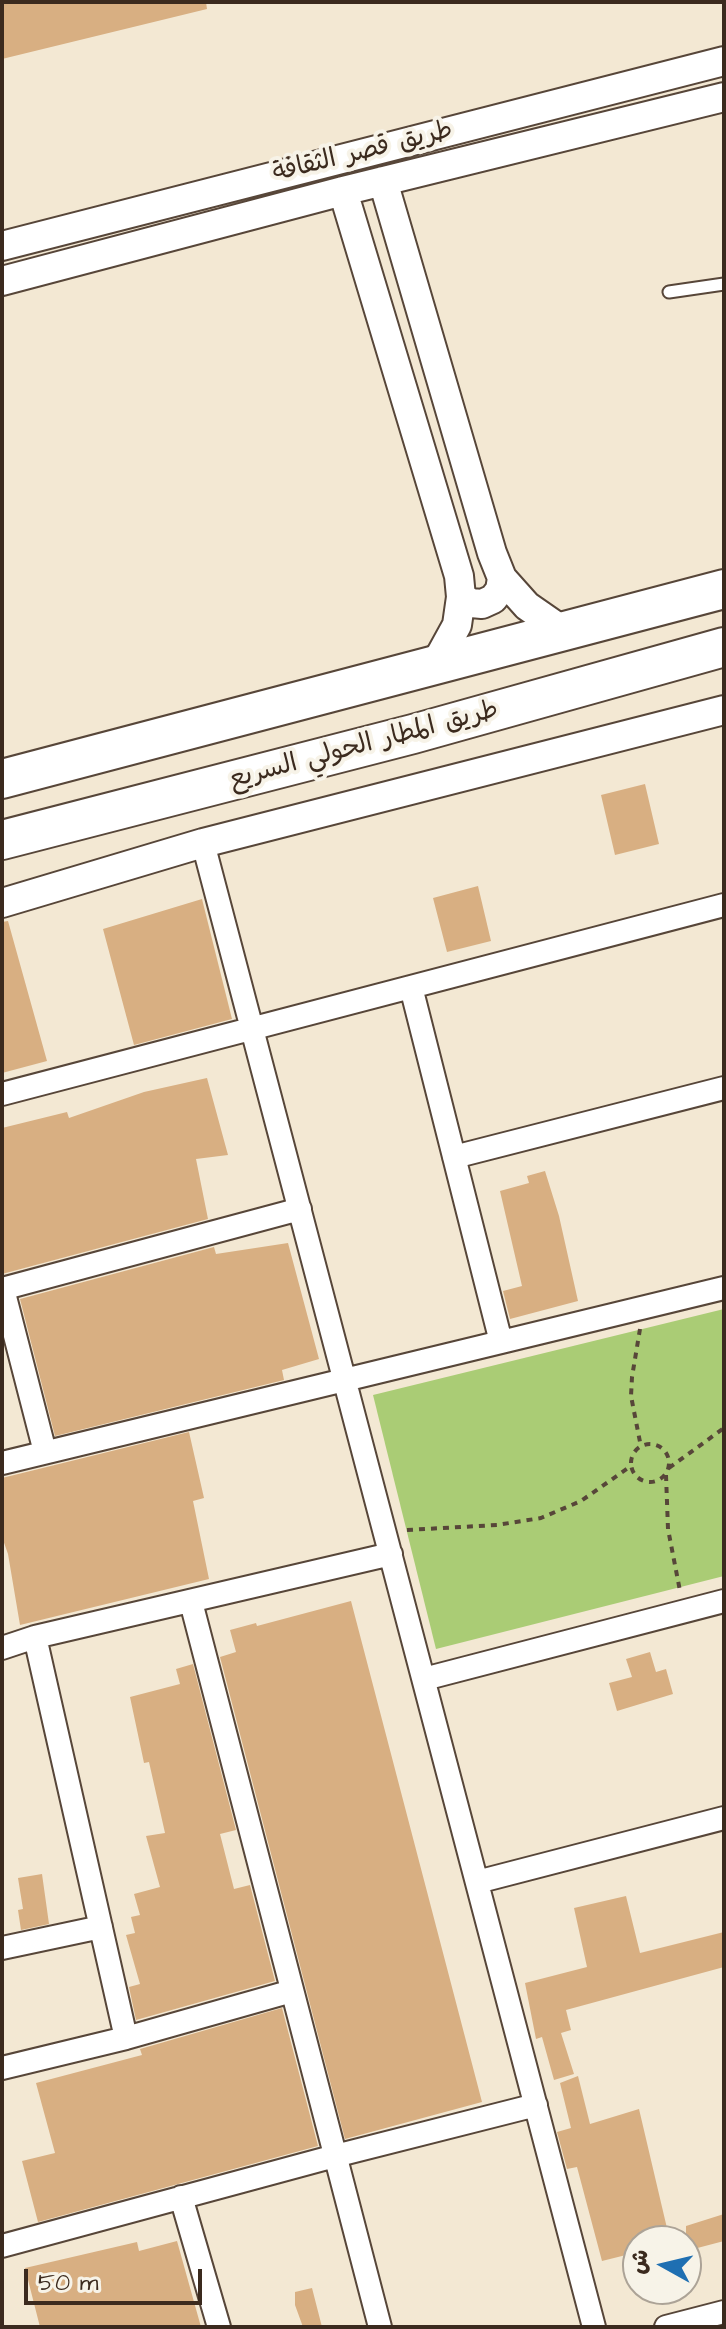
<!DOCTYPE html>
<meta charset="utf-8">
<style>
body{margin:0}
#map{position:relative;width:726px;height:2329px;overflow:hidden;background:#f3e8d3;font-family:"Architects Daughter","Playpen Sans Arabic",sans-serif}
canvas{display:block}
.frame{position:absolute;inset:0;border:4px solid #3b2a1e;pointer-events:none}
.north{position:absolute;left:622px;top:2225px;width:80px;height:80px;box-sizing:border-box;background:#f7f3e8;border:2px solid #aca397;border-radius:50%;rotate:278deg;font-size:22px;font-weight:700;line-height:32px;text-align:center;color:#3b2a1e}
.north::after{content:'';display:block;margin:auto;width:28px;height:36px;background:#1f6fb2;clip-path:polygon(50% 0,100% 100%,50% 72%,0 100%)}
.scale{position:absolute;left:24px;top:2269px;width:178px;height:36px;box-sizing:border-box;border:4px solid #3b2a1e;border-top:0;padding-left:10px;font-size:24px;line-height:28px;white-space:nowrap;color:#3b2a1e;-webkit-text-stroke:6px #f7f3e8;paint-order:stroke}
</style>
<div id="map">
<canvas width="726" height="2329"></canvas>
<div class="frame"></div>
<div class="north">ش</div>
<div class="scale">50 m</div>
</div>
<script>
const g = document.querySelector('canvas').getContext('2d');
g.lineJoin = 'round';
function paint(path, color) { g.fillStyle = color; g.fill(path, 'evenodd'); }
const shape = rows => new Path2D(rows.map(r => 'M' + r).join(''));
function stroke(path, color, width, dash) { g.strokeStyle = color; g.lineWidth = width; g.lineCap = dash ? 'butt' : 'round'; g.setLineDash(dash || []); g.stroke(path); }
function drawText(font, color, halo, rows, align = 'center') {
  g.font = font + ' "Architects Daughter","Playpen Sans Arabic",sans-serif'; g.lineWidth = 8; g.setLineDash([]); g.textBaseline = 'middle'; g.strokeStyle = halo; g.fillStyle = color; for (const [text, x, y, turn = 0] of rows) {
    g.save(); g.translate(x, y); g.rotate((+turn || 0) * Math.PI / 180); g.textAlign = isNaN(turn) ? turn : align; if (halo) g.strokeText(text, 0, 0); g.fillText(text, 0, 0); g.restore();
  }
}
paint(shape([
 [724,1309,724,1576,436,1649,373,1395]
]), '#aacc75');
paint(shape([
 [2,2,206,2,207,9,2,59],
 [645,784,659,844,615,855,601,795],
 [478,886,491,941,447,952,433,898],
 [202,899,232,1019,134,1045,103,929],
 [8,921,47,1061,2,1073,2,922],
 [207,1078,228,1155,196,1159,208,1219,2,1274,2,1128,67,1112,69,1118,144,1092],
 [545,1171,559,1216,578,1301,510,1319,503,1291,522,1286,500,1191,529,1183,527,1176],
 [288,1243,319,1359,282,1370,284,1380,55,1436,20,1299,214,1247,216,1254],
 [189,1432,204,1498,193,1501,209,1579,20,1625,8,1554,2,1537,2,1478],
 [351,1601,482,2102,345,2139,220,1657,236,1652,230,1630,256,1623,257,1626],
 [650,1652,656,1672,666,1669,673,1694,617,1711,609,1683,632,1677,626,1659],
 [193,1664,236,1830,220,1834,234,1889,250,1885,275,1981,136,2020,129,1987,140,1984,126,1935,135,1933,131,1917,140,1915,134,1894,160,1887,146,1836,165,1833,149,1762,144,1763,130,1697,180,1684,176,1669],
 [42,1874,49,1924,21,1930,18,1910,23,1909,18,1878],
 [626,1896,640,1953,724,1932,724,1967,566,2010,571,2030,561,2033,574,2074,554,2080,542,2037,536,2039,525,1983,587,1967,574,1908],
 [282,2008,318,2146,38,2222,22,2161,55,2153,36,2083,142,2055,140,2049],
 [578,2076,590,2124,639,2109,670,2241,638,2241,638,2252,602,2261,577,2167,567,2169,557,2132,571,2128,560,2083],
 [724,2214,724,2241,686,2251,686,2226],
 [177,2241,201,2327,40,2327,25,2268,137,2242,139,2251],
 [312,2288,322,2327,303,2327,295,2305,295,2292]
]), '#d8af82');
const service = shape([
 [669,292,724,284]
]);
const minor = shape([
 [203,843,594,2327],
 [411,987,501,1342],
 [2,1094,724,905],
 [454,1157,724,1088],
 [2,1289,300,1209],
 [3,1289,45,1452],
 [2,1463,724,1288],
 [191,1602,380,2327],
 [35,1637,126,2038],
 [2,1648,35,1637,391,1554],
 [424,1679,724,1601],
 [477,1882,724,1818],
 [2,1948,101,1927],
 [2,2068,126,2038,292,1991],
 [181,2197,219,2327],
 [2,2246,335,2156,536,2105],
 [666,2327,724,2312]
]);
const tertiary = shape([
 [383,181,492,553,502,578,527,606,563,631],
 [343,191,459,576,461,597,457,625,435,665],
 [2,246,724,61],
 [2,281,343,191,724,97],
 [461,597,471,603,482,604,493,599,500,590,502,578],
 [2,903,203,843,724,710]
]);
const trunk = shape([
 [2,779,724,589],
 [2,840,413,734,724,647]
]);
stroke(service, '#574639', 15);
stroke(minor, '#574639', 26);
stroke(tertiary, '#574639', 32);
stroke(trunk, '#574639', 42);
stroke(shape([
 [640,1329,632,1377,631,1396,641,1447],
 '631 1463a19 19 0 1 1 38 0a19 19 0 1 1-38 0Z',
 [669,1468,724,1428],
 [666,1475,668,1529,680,1591],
 [407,1530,497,1525,541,1518,581,1501,631,1466]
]), '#574639', 4, [6, 6]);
stroke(service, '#fff', 11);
stroke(minor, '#fff', 22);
stroke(tertiary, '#fff', 28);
stroke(trunk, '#fff', 38);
drawText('26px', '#3b2a1e', '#f7f3e8', [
 ["طريق قصر الثقافة",363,153,-14],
 ["طريق المطار الحولي السريع",364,746,-15]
]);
</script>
